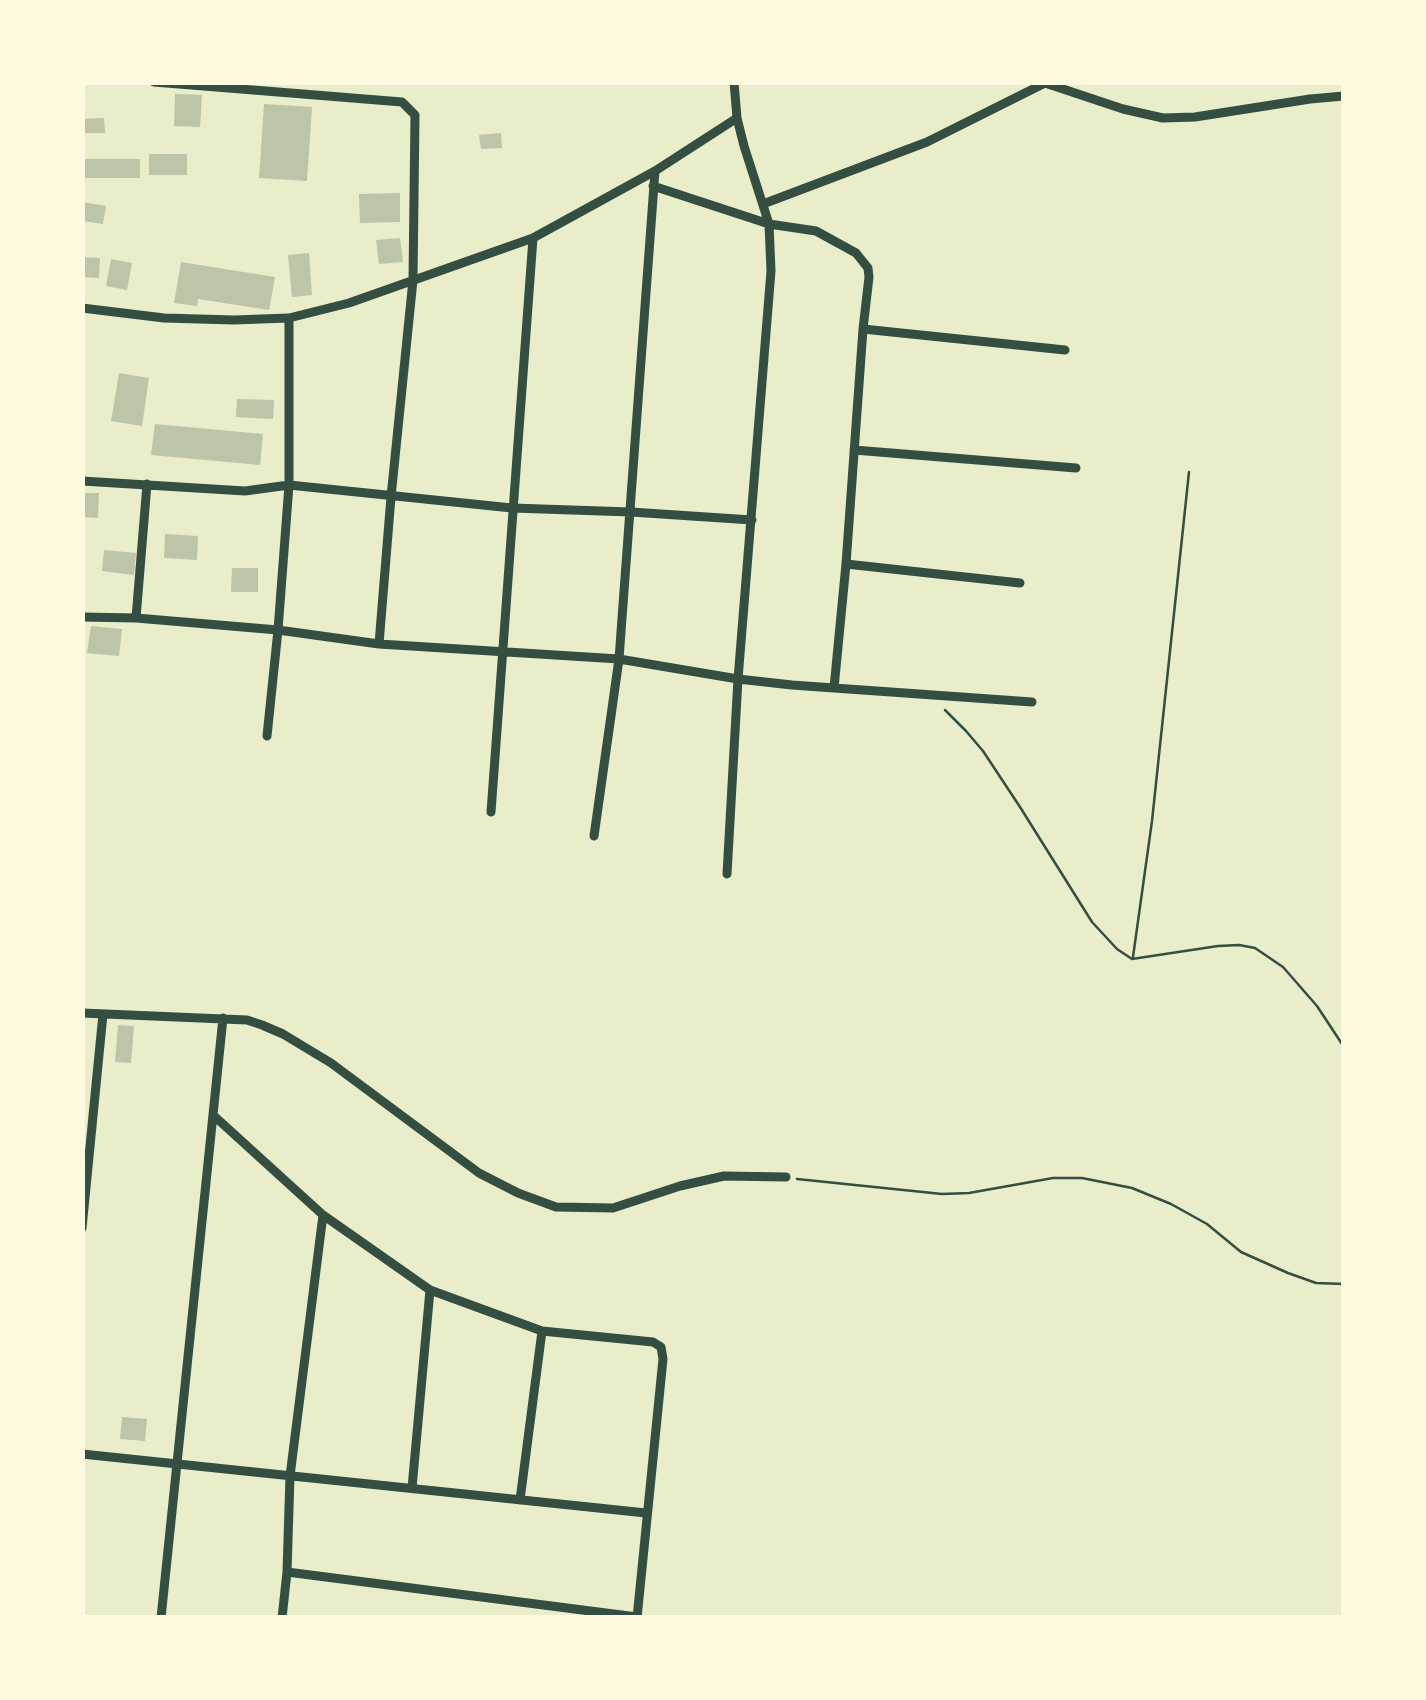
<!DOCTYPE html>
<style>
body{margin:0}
#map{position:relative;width:1426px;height:1700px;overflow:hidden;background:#e9edc9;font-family:"Noto Sans",sans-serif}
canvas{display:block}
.frame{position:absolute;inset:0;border:85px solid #fefae0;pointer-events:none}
</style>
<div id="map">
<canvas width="1426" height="1700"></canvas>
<div class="frame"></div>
</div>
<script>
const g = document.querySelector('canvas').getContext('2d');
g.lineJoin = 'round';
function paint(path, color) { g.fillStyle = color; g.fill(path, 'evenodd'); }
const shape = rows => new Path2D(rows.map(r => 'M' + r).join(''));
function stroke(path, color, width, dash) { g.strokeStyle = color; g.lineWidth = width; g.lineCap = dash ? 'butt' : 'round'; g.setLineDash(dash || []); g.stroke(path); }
paint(shape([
 [175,94,202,95,200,127,174,126],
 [264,104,312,107,307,181,259,178],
 [104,118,105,133,82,133,82,119],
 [501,133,502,148,481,149,479,135],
 [149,154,187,154,187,175,149,175],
 [82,159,140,159,140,178,82,178],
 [400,193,400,222,360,223,359,194],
 [82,202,106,206,103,224,82,221],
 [400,238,403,262,379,264,376,240],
 [309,253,312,295,292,297,288,255],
 [82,257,100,258,99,278,82,277],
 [111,259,132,263,127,290,106,286],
 [181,262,275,277,269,310,198,299,197,306,174,303],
 [119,373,149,378,142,426,111,421],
 [237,399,274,400,273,419,236,417],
 [155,424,263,434,260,465,151,455],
 [82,493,99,493,98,518,82,517],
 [165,534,198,536,197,560,164,558],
 [104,550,136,553,134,575,102,571],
 [232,568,258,568,258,592,231,592],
 [91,626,122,629,119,656,87,653],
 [118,1025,134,1026,131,1063,115,1062],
 [122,1417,147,1419,145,1441,120,1439]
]), '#bcc5a7');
stroke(shape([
 [945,710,966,731,983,751,1020,807,1092,922,1117,949,1132,959,1218,946,1239,945,1255,948,1283,967,1317,1006,1344,1047],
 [1133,957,1152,821,1189,472],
 [797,1179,942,1194,969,1193,1053,1178,1082,1178,1132,1188,1171,1204,1207,1224,1241,1252,1288,1273,1316,1283,1344,1284]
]), '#344e41', 2.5);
stroke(shape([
 [154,82,402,102,415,115,413,280,391,497,379,644],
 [1045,83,1123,109,1163,118,1195,117,1310,99,1344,96],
 [653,186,769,224,816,231,856,253,868,268,869,277,863,329,846,564,834,688],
 [763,204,927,142,1047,82],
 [82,308,164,318,234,320,289,318,349,303,533,238,655,171,737,118],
 [863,329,1065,350],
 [854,450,1076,468],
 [82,481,245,491,289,485,512,508,631,512,752,520],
 [846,564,1020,583],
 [82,617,136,618,278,630,379,644,619,659,738,679,792,685,1032,702],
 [136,618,147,484],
 [267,736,278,630,289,485,289,318],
 [491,812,533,238],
 [594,836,619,659,655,171],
 [727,874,738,679,771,271,769,224,744,146,737,118,734,82],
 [82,1013,247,1020,262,1025,283,1034,331,1063,479,1173,518,1193,556,1207,613,1208,680,1186,724,1176,786,1177],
 [213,1115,323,1215,430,1290,542,1331,653,1342,661,1347,663,1359,637,1618],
 [82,1228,103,1014],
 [82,1454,646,1513],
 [412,1488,430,1290],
 [520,1500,542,1331],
 [287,1572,637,1617],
 [161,1618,223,1018],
 [282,1618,287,1572,290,1476,323,1215]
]), '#344e41', 9);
</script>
